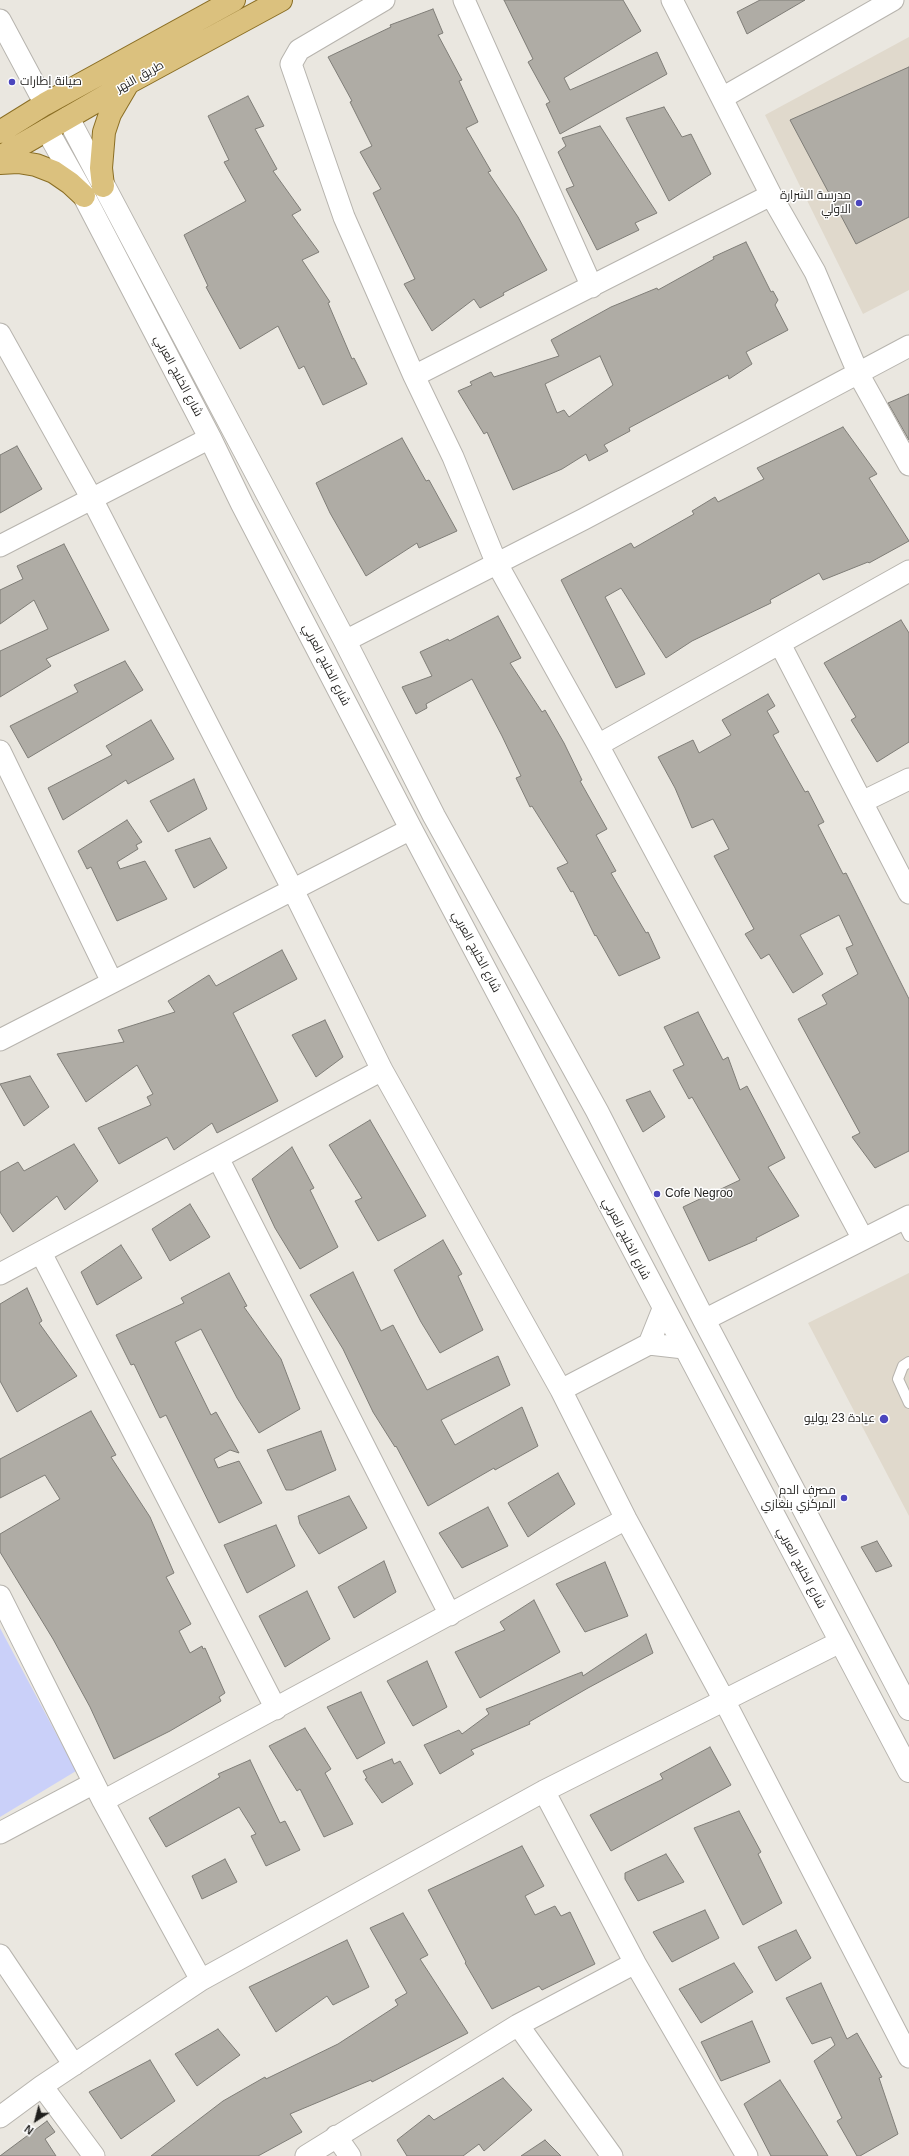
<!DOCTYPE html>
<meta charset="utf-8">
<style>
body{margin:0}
#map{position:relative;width:909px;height:2156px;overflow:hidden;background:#eae7e0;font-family:Arial,sans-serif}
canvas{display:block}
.north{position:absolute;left:16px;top:2100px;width:40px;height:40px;-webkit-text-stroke:3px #fff;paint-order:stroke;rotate:216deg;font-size:11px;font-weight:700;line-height:16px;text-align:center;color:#201f1d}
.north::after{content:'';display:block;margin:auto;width:14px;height:18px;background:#201f1d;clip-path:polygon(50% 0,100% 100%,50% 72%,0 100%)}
</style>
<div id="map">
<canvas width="909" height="2156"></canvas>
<div class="north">N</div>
</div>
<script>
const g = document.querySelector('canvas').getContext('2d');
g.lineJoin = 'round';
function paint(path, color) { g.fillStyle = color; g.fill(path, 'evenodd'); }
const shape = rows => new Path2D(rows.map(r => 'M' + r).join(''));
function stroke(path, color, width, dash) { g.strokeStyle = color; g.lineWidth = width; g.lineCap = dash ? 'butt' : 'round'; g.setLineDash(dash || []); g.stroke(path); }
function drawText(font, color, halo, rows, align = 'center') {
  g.font = font + ' Arial,Cairo,sans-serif'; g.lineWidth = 3; g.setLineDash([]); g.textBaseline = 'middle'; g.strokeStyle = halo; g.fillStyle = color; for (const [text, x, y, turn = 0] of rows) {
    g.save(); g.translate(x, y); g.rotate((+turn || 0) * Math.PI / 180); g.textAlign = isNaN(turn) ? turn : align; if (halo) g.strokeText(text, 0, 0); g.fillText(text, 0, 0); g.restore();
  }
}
paint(shape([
 [909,37,909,290,863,314,765,115],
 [909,1273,909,1516,808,1323]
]), '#e0d9cc');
paint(shape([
 [0,1628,76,1771,0,1817]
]), '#cad0f9');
const building = shape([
 [504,0,623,0,641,31,564,78,570,90,657,52,667,74,560,134,546,104,550,102,528,62,533,59,504,0],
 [760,0,805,0,747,34,737,12,760,0],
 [433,9,443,33,438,35,462,80,459,81,478,122,466,128,491,171,488,172,518,217,547,270,503,293,504,295,480,308,474,299,432,331,404,284,415,279,373,193,381,189,360,152,372,146,350,102,352,101,328,57,391,27,390,25,433,9],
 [909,67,909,217,856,244,790,120,909,67],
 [248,96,264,126,255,129,277,169,273,171,301,210,292,215,319,252,302,260,330,302,328,303,352,359,354,358,367,384,323,405,304,366,299,369,278,326,240,349,206,287,208,286,184,235,246,201,224,162,229,160,208,116,248,96],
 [664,107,682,137,691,134,711,174,669,201,626,118,664,107],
 [600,126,657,213,635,223,639,230,597,250,566,189,574,186,558,152,566,146,562,138,600,126],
 [746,242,771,292,773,291,778,300,775,305,788,330,746,352,752,364,729,379,728,375,629,428,630,431,604,445,608,451,589,461,586,454,562,469,513,490,487,432,484,434,458,391,472,385,470,382,491,372,494,377,559,356,551,340,611,307,657,288,658,290,714,259,713,257,746,242],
 [600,356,613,385,569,417,564,410,557,413,545,384,600,356],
 [909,394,909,440,888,403,909,394],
 [843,427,877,474,869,478,909,541,869,563,868,562,823,580,819,573,770,600,771,603,692,641,666,658,621,588,605,597,645,674,616,688,561,580,631,543,634,548,694,514,692,511,715,497,718,502,764,479,757,468,843,427],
 [402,438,426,481,429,480,457,531,419,548,417,543,366,576,330,513,316,483,402,438],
 [17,446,42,489,0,513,0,455,17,446],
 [64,544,109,630,46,659,51,666,0,697,0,651,48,629,34,600,0,624,0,590,23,579,17,566,64,544],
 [498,616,521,658,510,663,542,712,545,710,564,743,582,780,580,781,607,829,596,835,616,871,611,873,646,933,648,932,660,958,619,976,596,935,595,936,573,891,571,892,557,868,568,863,532,806,530,807,516,778,521,776,502,736,472,679,426,704,427,708,416,714,402,687,432,676,420,652,448,639,449,641,498,616],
 [901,620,909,633,909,742,877,762,851,720,856,717,824,663,901,620],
 [125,661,143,690,28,758,10,726,78,692,74,685,125,661],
 [768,694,775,706,767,711,779,732,773,735,805,792,808,791,824,822,818,825,843,874,846,873,909,999,909,1151,875,1168,852,1137,860,1133,798,1019,827,1004,822,995,858,974,846,948,853,945,839,915,800,935,823,974,793,993,769,954,761,959,745,934,754,929,714,856,729,849,713,819,692,828,675,788,658,757,693,740,699,753,731,735,722,720,768,694],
 [151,720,174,759,128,784,126,780,63,820,48,788,112,755,106,746,151,720],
 [194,779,207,809,168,832,150,801,194,779],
 [127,820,142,842,136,845,138,849,117,862,120,869,145,861,167,899,117,921,91,867,87,869,78,851,127,820],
 [210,838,227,868,194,888,175,850,210,838],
 [282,950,297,979,233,1013,278,1101,217,1133,212,1123,174,1150,167,1137,119,1164,98,1128,151,1105,147,1097,153,1094,137,1065,86,1102,57,1054,124,1042,118,1030,175,1012,168,1001,209,975,216,986,282,950],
 [698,1012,723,1060,728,1057,740,1090,747,1086,785,1158,768,1167,799,1216,756,1238,757,1240,709,1261,683,1207,740,1180,692,1097,689,1099,673,1070,684,1065,664,1027,698,1012],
 [325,1020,343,1057,316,1077,292,1035,325,1020],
 [30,1076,49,1107,24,1126,0,1084,30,1076],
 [650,1091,665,1117,643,1132,626,1100,650,1091],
 [370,1120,426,1216,378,1241,355,1201,362,1198,329,1145,370,1120],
 [74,1144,98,1181,65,1210,57,1196,13,1232,0,1212,0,1172,18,1162,24,1171,74,1144],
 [292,1147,314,1188,310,1190,338,1247,300,1269,275,1228,252,1179,292,1147],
 [190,1204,210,1237,170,1261,152,1229,190,1204],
 [443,1240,462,1274,458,1276,483,1330,440,1353,421,1322,394,1270,443,1240],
 [121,1245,142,1278,97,1305,81,1272,121,1245],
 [353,1272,381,1331,393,1325,427,1390,498,1356,510,1385,441,1420,455,1445,522,1407,538,1446,495,1470,494,1468,428,1506,396,1446,395,1447,373,1412,343,1349,310,1295,353,1272],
 [229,1273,247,1306,244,1307,281,1359,300,1409,259,1433,237,1398,201,1329,175,1342,211,1415,216,1412,239,1453,230,1450,214,1459,218,1468,239,1461,262,1503,219,1523,166,1415,160,1418,134,1364,131,1365,116,1335,184,1303,181,1298,229,1273],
 [27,1288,42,1321,39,1323,77,1376,17,1412,0,1381,0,1304,27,1288],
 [91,1411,116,1455,111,1457,150,1517,174,1573,166,1577,191,1624,179,1631,190,1653,202,1646,203,1649,205,1648,225,1693,219,1697,221,1701,170,1731,114,1759,90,1707,53,1639,0,1552,0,1534,60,1499,45,1475,0,1498,0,1459,91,1411],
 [321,1431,336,1470,292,1490,286,1490,267,1450,321,1431],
 [558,1473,575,1504,528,1537,508,1503,558,1473],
 [349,1496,367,1528,319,1554,300,1524,298,1516,349,1496],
 [488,1507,508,1546,462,1568,439,1533,488,1507],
 [276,1525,295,1566,247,1593,224,1545,276,1525],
 [877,1541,892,1566,876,1572,861,1547,877,1541],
 [384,1561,396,1592,354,1618,338,1587,384,1561],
 [605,1562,628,1616,585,1632,556,1584,605,1562],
 [307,1591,330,1639,285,1667,259,1616,307,1591],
 [534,1600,560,1652,480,1698,455,1652,505,1630,500,1622,534,1600],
 [646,1634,653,1653,588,1688,529,1722,530,1724,471,1750,474,1754,440,1774,424,1745,459,1730,462,1734,489,1714,486,1709,582,1672,583,1676,646,1634],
 [427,1661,447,1707,413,1726,387,1681,427,1661],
 [361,1692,385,1743,357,1759,327,1707,361,1692],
 [305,1728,331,1769,325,1773,353,1824,324,1837,300,1789,297,1791,269,1746,305,1728],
 [710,1747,731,1785,611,1851,590,1815,663,1779,660,1774,710,1747],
 [392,1759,394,1764,400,1761,413,1784,382,1803,365,1779,367,1778,363,1771,392,1759],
 [250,1760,280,1823,285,1821,300,1850,266,1866,251,1836,256,1834,239,1807,166,1847,149,1818,220,1777,218,1774,250,1760],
 [739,1811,761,1852,758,1854,782,1903,743,1925,694,1828,739,1811],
 [522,1846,544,1886,525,1896,535,1915,555,1906,561,1916,570,1912,595,1964,542,1990,539,1986,492,2009,465,1963,466,1962,428,1890,522,1846],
 [666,1854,684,1882,638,1901,625,1879,625,1873,666,1854],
 [225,1859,237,1882,202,1899,192,1876,225,1859],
 [705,1910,719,1938,672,1962,653,1932,705,1910],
 [403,1913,428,1955,420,1959,468,2033,372,2082,371,2080,290,2114,302,2132,258,2156,151,2156,223,2101,265,2077,266,2079,338,2044,398,2005,395,2000,407,1993,370,1928,403,1913],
 [796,1930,811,1958,776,1981,758,1947,796,1930],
 [347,1940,369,1987,333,2005,327,1996,276,2032,249,1987,347,1940],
 [734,1963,753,1992,701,2023,679,1989,734,1963],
 [821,1983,847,2039,857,2033,882,2077,879,2078,898,2134,860,2156,857,2156,837,2121,842,2118,814,2061,835,2045,831,2037,812,2044,786,1998,821,1983],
 [752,2021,770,2062,721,2081,701,2042,752,2021],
 [218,2029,240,2055,197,2086,175,2054,218,2029],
 [150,2060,175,2101,121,2139,89,2092,150,2060],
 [503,2078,532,2110,484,2151,479,2144,463,2156,407,2156,397,2140,429,2115,434,2120,503,2078],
 [780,2080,812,2130,828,2156,771,2156,744,2104,780,2080],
 [47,2121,55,2132,45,2139,56,2156,0,2156,47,2121],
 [545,2140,561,2156,521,2156,545,2140]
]);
paint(building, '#afaca5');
stroke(building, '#7f7d77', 1);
const lane = shape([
 [901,1220,909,1236],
 [909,1362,903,1366,898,1379,909,1403]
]);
const street = shape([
 [384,0,299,50,291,64,344,217,414,376,453,457,496,562,598,745,863,1239],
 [464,0,592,287],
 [672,0,771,195,815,272,859,375,909,465],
 [0,20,45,104],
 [722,98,893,0],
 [0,334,92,499,293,890,382,1070,561,1390,626,1519,724,1700,909,2057],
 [414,376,771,195],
 [0,546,210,438],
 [345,641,584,519,909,346],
 [780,644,909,893],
 [598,745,909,571],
 [0,751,112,982],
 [862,802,909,779],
 [0,1040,411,829],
 [218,1158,450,1615],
 [41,1253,276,1709],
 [0,1274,382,1070],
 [704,1320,909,1216],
 [649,1344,663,1309],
 [561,1390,649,1344,684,1348],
 [0,1596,103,1801,201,1980],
 [544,1791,635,1963,747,2156],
 [103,1801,626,1519],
 [0,1833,94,1783],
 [0,1955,74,2065],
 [518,2025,612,2156],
 [42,2086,94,2156],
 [0,2117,42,2086,201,1980,544,1791,840,1642],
 [336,2136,350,2156],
 [306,2156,518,2025,635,1963]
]);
const secondary = shape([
 [68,118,345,641,434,816,597,1111,704,1320,909,1709],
 [47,130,84,196,210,438,242,504,411,829,909,1771]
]);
const primary = shape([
 [0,132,45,104,234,0],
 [0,157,128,83,281,0],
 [0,163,18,162,36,165,54,172,70,183,84,196],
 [103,186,101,168,104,132,110,114,127,85]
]);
stroke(lane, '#b7b4ae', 12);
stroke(street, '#b7b4ae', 23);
stroke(secondary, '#b7b4ae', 24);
stroke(primary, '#8a6e24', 24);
stroke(lane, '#fff', 10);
stroke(street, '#fff', 21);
stroke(secondary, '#fff', 22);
stroke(primary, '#dbc17e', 22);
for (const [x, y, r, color] of [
 [12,82,4,"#4b46bd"],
 [859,203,4,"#4b46bd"],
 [657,1194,4,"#4b46bd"],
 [884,1419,5,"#4b46bd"],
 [844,1498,4,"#4b46bd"]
]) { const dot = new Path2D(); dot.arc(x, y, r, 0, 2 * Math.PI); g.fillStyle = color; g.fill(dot); stroke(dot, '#fff', 1.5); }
drawText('12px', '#201f1d', '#fff', [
 ["طريق النهر",140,77,-29],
 ["شارع الخليج العربي",178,376,62],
 ["شارع الخليج العربي",326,665,63],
 ["شارع الخليج العربي",476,952,62],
 ["شارع الخليج العربي",626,1239,63],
 ["شارع الخليج العربي",801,1568,62]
]);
drawText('12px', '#201f1d', '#fff', [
 ["صيانة إطارات",20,82,"left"],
 ["مدرسة الشرارة",851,196],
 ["الاولي",851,210],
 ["Cofe Negroo",665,1194,"left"],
 ["عيادة 23 يوليو",875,1419],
 ["مصرف الدم",836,1491],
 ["المركزي بنغازي",836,1505]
], 'right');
</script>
